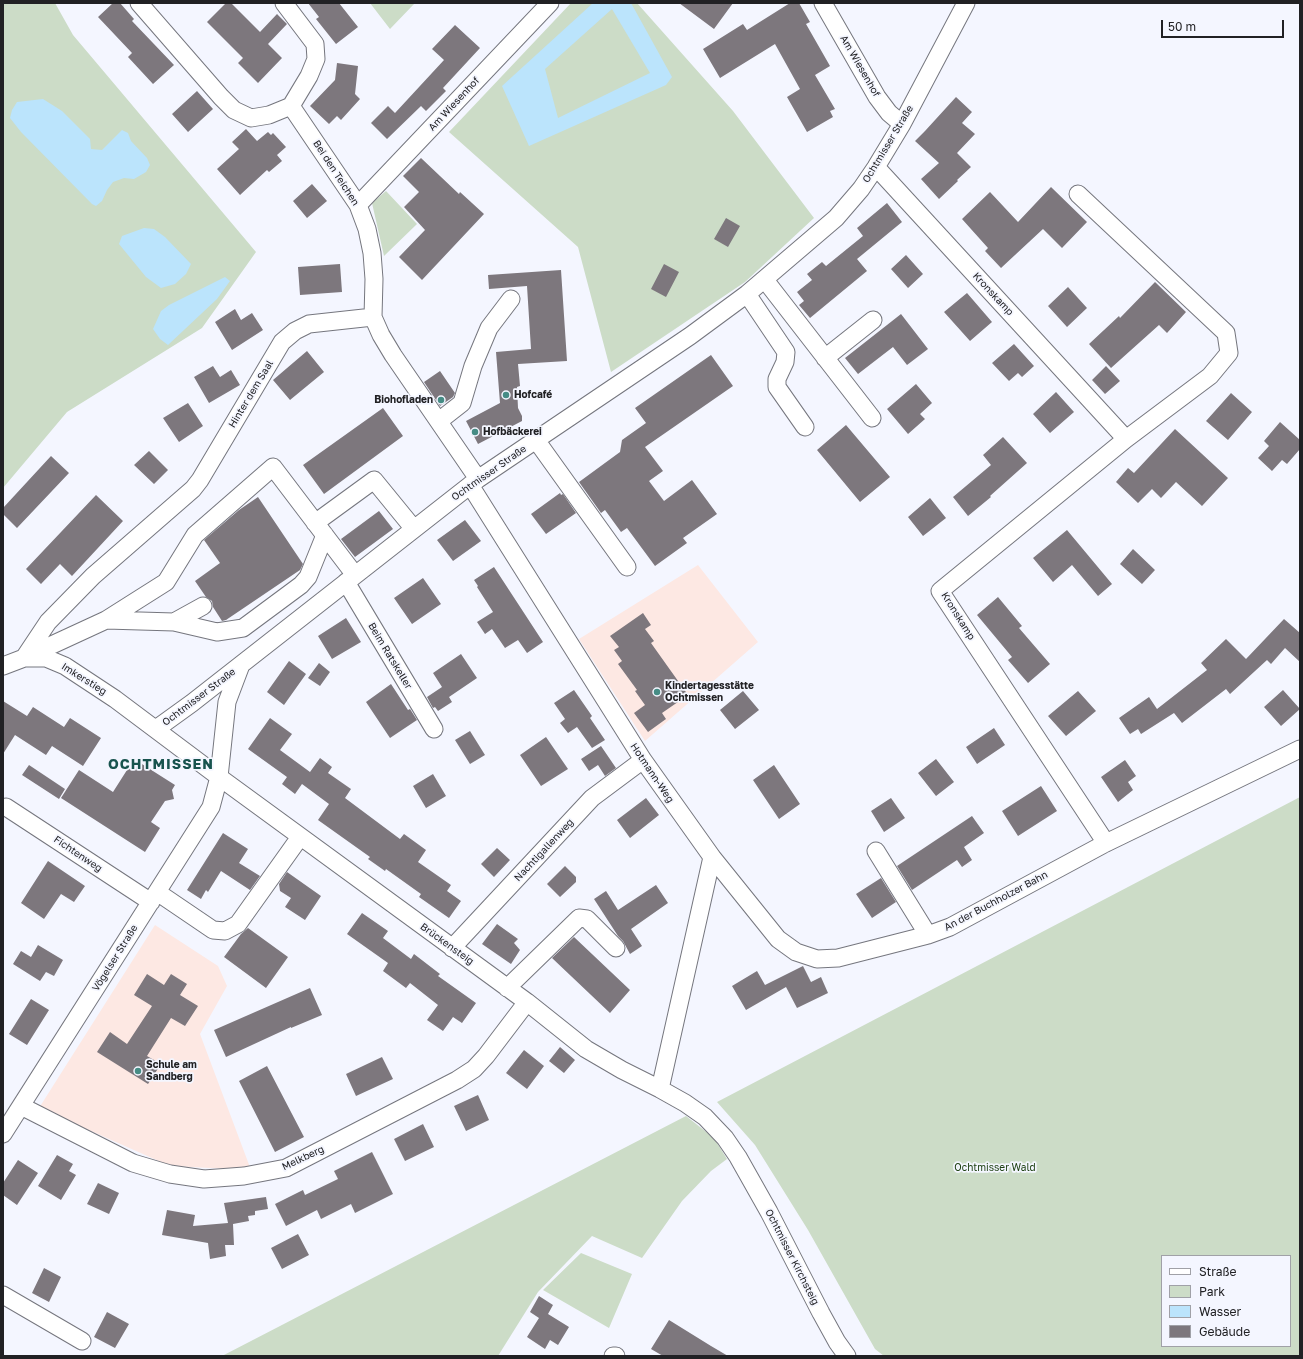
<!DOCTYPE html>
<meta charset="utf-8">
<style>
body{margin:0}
#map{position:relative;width:1303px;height:1359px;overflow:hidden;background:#f4f6ff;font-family:"Golos Text",sans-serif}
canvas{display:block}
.frame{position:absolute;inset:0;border:4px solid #212124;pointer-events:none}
.legend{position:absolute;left:1161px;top:1255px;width:130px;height:92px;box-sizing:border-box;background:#f4f6ff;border:1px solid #a0a1a7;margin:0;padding:5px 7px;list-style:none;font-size:12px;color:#212124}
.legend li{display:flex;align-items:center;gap:8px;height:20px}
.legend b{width:20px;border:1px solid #a0a1a7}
.scale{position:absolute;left:1161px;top:20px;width:123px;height:18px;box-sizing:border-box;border:2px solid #212124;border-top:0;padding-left:5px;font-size:12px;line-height:14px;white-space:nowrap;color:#212124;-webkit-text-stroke:3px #f4f6ff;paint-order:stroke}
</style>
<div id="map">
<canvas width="1303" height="1359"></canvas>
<div class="frame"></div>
<ul class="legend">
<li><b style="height:5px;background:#fff"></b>Straße</li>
<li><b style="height:11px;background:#ccdcc7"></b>Park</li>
<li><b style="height:11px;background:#bbe4fc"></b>Wasser</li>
<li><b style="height:11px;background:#7d777d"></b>Gebäude</li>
</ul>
<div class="scale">50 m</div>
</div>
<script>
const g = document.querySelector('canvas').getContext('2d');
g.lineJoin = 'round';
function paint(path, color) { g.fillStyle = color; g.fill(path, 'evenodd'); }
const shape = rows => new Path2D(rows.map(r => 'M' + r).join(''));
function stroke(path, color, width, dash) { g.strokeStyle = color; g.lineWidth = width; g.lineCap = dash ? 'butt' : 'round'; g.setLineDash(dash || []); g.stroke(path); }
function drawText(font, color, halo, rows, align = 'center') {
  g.font = font + ' "Golos Text",sans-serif'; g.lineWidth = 3.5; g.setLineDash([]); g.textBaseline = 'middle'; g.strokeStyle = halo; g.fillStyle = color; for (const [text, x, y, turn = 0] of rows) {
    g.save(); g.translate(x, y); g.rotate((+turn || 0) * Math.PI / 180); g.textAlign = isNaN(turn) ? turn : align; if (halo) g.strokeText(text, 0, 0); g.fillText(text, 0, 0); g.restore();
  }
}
paint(shape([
 [698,565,758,642,645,741,579,639],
 [155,925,218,966,227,986,200,1034,251,1170,170,1166,39,1108]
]), '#fde8e3');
paint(shape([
 [3,3,55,3,73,35,256,252,202,328,67,412,3,488],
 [370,3,415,3,390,29],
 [571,3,637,3,733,111,814,218,745,282,611,372,578,247,449,132],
 [386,191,417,224,384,256,372,203],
 [1300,797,1300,1356,884,1356,875,1349,808,1230,755,1145,717,1102],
 [1162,1256,1290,1256,1290,1346,1162,1346],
 [686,1116,714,1138,727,1159,711,1171,682,1201,642,1258,592,1236,538,1292,498,1356,222,1356],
 [581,1253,632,1274,609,1328,543,1290]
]), '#ccdcc7');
paint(shape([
 [593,3,631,3,672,77,666,85,529,146,502,86],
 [612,9,650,73,558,118,545,69],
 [43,99,62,111,90,139,91,149,102,150,122,130,128,133,131,141,147,158,150,165,146,172,134,179,124,178,113,182,107,190,102,201,96,206,92,204,21,132,10,118,12,110,17,102],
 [144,228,154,229,165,237,191,264,186,274,175,284,161,288,146,277,119,244,122,236],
 [225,277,230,281,217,299,168,345,160,339,153,329,161,311,169,305]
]), '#bbe4fc');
paint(shape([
 [113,3,120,3,134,19,132,21,174,65,153,84,128,57,132,53,98,17],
 [226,3,231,3,260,32,277,14,287,24,268,44,282,58,258,83,238,63,243,58,207,22],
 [308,3,339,3,358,27,336,44,316,19,319,17],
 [679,3,733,3,714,29],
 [790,3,799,3,810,22,806,24,830,66,815,75,835,109,830,111,833,117,807,132,787,97,800,89,775,44,720,78,703,49,743,24,747,30],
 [455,25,480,48,443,88,446,91,426,111,421,106,387,139,371,123,388,106,395,113,444,60,432,49],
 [337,63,358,66,355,94,360,99,341,120,337,116,329,124,310,106,335,80],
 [197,91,213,109,188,132,172,114],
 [956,97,972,112,962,123,975,134,957,153,971,167,957,180,958,181,939,199,921,179,939,163,915,141,925,131],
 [246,129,257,141,268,132,271,135,273,133,286,147,277,155,282,161,269,172,267,170,240,195,217,169,239,149,232,142],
 [421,158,459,194,460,192,484,214,422,280,399,257,425,230,404,207,419,192,403,176],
 [312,184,327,201,307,218,293,201],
 [1051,187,1087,222,1062,248,1043,229,1001,268,985,251,988,248,962,219,990,192,1018,222],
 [887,203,902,222,857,259,867,271,810,318,799,305,804,301,797,292,812,280,807,274,822,262,826,266,863,236,857,228],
 [726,218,740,226,728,247,714,239],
 [906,255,923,274,908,288,891,269],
 [340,264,342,292,300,295,298,267],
 [664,264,679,272,666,297,651,289],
 [561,270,567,361,518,364,520,386,517,387,518,408,522,416,522,421,478,444,466,421,500,403,496,352,531,349,527,286,489,289,488,275],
 [1155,282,1186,312,1167,333,1159,325,1111,368,1089,344,1119,316,1120,318],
 [1068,287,1087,308,1067,327,1048,306],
 [967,293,992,322,970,341,944,312],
 [235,309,241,320,252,313,263,330,232,350,215,322],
 [901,314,928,349,907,365,893,347,858,374,845,358],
 [1014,344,1034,366,1022,377,1018,373,1009,381,992,363],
 [307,351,324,372,290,400,273,380],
 [711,355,733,386,645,447,663,471,649,481,664,501,692,480,717,514,683,538,687,543,655,566,627,528,621,532,605,510,601,513,579,482,620,452,622,440,646,423,635,408],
 [213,366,220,377,231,370,240,385,209,403,194,377],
 [1106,366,1120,381,1105,394,1092,380],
 [440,371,455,393,453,397,440,406,424,382],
 [916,384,932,403,920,414,925,419,908,434,887,409],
 [1056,392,1074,412,1050,433,1033,414],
 [1231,393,1252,412,1228,440,1206,421],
 [188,403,203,426,179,442,163,418],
 [383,408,403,436,324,494,303,465],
 [1280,422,1300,440,1300,449,1287,464,1282,460,1272,471,1258,458,1269,446,1264,441],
 [846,425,890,477,860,502,817,450],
 [1175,429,1228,478,1202,506,1176,482,1161,498,1152,489,1138,503,1116,482,1128,468,1134,473],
 [1003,437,1027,463,990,496,991,497,968,516,953,497,991,465,983,455],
 [149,451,168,470,154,484,134,465],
 [51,456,69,473,17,528,3,514,3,508],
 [560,493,561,495,563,494,576,513,546,534,531,514],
 [96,495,123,521,72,576,60,564,41,584,26,569],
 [258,497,303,564,300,570,226,620,222,621,213,607,212,601,206,597,195,581,220,563,204,540,239,510],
 [930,498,946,518,923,536,908,517],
 [379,511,393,529,355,557,341,539],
 [465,520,481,541,453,561,437,540],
 [1067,530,1112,584,1098,596,1072,565,1053,582,1033,558],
 [1133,549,1155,570,1142,584,1120,564],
 [494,567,543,642,527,653,518,640,505,648,492,629,485,634,477,622,493,612,477,587,478,586,474,580],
 [423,578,441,604,412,624,394,598],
 [998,597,1022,626,1019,628,1050,664,1028,683,1008,660,1012,657,977,615],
 [643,613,651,625,645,629,654,641,651,643,688,695,662,713,666,719,648,732,634,713,645,705,635,691,637,690,618,664,622,661,614,650,619,647,610,636],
 [346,618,361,642,332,659,318,636],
 [1284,619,1300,633,1300,662,1285,648,1271,664,1267,660,1230,694,1226,689,1182,723,1174,713,1141,734,1138,729,1130,734,1119,718,1149,697,1157,709,1207,670,1201,663,1226,639,1246,659],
 [461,654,477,678,449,697,452,702,438,711,435,707,433,708,427,697,442,687,433,673],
 [289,661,306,674,284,705,267,692],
 [319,663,330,672,320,686,308,678],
 [391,684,408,710,410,709,417,720,390,738,366,702],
 [574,690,592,716,590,718,605,740,592,748,577,727,568,733,560,723,565,719,554,703],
 [1283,690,1300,709,1281,726,1264,707],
 [743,691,759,710,735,729,720,710],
 [1078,691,1096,711,1066,736,1048,716],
 [3,701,27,716,33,707,64,727,70,718,101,738,83,766,52,746,46,755,15,735,3,754],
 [270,718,292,734,280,750,310,772,320,758,332,767,328,773,351,789,345,798,400,839,404,834,426,850,418,862,451,885,447,891,461,901,449,918,419,897,421,894,386,869,385,871,368,859,370,857,318,820,329,804,302,784,295,794,282,784,287,777,248,749],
 [994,728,1005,745,977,764,966,747],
 [470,731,485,755,470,764,455,740],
 [546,737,568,769,541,786,520,755],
 [601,746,616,768,605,776,598,765,589,771,581,759],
 [134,759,175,785,172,790,174,799,165,801,151,822,160,828,145,852,61,798,79,770,113,792],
 [936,759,954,782,936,796,918,773],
 [1125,760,1136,776,1128,782,1133,790,1118,802,1101,777],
 [29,765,65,789,59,799,22,775],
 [774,765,800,804,779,819,753,780],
 [433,774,446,796,426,808,413,786],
 [1041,786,1057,811,1018,836,1002,811],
 [646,798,659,815,630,838,617,820],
 [891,798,905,818,884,832,871,811],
 [972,816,984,833,964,847,972,860,962,867,957,860,912,890,897,866],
 [223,833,248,849,239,863,260,876,250,890,221,871,208,892,206,890,201,899,187,890],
 [497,848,510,860,494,877,481,864],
 [48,861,85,886,74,902,61,894,44,919,21,903],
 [565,866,576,877,576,882,560,897,547,884],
 [287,872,321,896,305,920,285,907,291,898,280,891,279,884],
 [881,878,896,902,872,918,856,894],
 [656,885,668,903,631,929,642,946,630,954,623,941,618,936,594,899,606,891,618,910],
 [362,913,388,931,383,938,411,959,414,954,440,974,438,976,476,1003,462,1023,453,1017,443,1031,427,1020,438,1005,410,983,406,988,383,971,388,963,347,934],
 [497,924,518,939,514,943,520,950,511,964,482,944],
 [248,928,288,957,266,988,224,957,241,934],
 [574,937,630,990,610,1013,552,958],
 [38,945,63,960,54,976,46,972,40,981,13,964,21,951,31,957],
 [803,966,811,982,821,977,828,993,797,1008,786,987,746,1010,732,986,757,971,765,985],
 [147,974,164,985,171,974,187,984,180,995,198,1006,185,1026,171,1018,147,1056,161,1064,148,1084,97,1052,110,1032,127,1044,152,1006,134,995],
 [310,988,322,1015,291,1028,291,1027,226,1057,214,1030],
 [31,999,49,1010,27,1045,9,1034],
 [560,1047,575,1060,564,1073,549,1061],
 [524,1050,544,1066,527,1089,506,1073],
 [382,1057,393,1079,356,1096,346,1074],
 [267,1066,304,1137,275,1152,239,1081],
 [478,1095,489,1120,466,1131,454,1106],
 [423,1124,434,1147,405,1161,394,1139],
 [372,1152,393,1194,355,1213,351,1204,321,1219,317,1210,286,1226,275,1204,303,1190,305,1195,338,1179,334,1171],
 [57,1155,73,1164,69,1171,76,1175,61,1200,38,1186],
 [18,1160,38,1173,17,1205,3,1195,3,1183],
 [98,1183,119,1193,109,1214,87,1204],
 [266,1197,268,1209,255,1211,255,1215,248,1216,249,1221,233,1224,234,1245,225,1245,226,1256,210,1259,208,1243,162,1235,167,1210,195,1215,193,1226,228,1223,224,1203],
 [298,1234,309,1255,282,1269,271,1248],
 [44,1268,61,1277,49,1302,32,1293],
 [539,1296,553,1305,548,1314,569,1327,558,1345,550,1340,545,1349,527,1337,539,1318,530,1312],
 [107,1312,129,1324,115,1348,94,1337],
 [669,1320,711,1346,728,1356,663,1356,651,1349]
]), '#7d777d');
const minor = shape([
 [139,3,221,97,234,110,251,118,269,115,291,106,309,76,316,59,315,44,284,3],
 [823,3,877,97,889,113,902,124],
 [291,106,358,205,367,229,372,253,374,279,373,317,381,335,393,355,478,479],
 [876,167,1126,439,940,591,1106,843],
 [1078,194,1226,333,1229,353,1210,376,1126,439],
 [358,205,550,3],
 [765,280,872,418],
 [747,294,786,352,785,362,777,379,777,387,805,427],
 [825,358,873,320],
 [439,421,462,403,473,366,489,328,511,299],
 [536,440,627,567],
 [470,485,643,760,712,857,660,1089],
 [315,523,374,480,414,529],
 [346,582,434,729],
 [106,620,174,622,203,606],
 [174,622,217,632,243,628,301,585,308,577,325,535],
 [28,656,106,620,166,582,195,535,273,467,355,575],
 [24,658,48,622,93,576,193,489,200,480,282,342,295,331,309,324,373,317],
 [3,666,24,658,46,658,65,666,115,699,219,777,527,1002,586,1049,622,1070,660,1089,685,1103,705,1117,725,1138,738,1157,769,1212,821,1313,837,1342,847,1356],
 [156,729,192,703,478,479,690,336,747,294,836,218,861,189,876,167,902,124,966,3],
 [6,807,151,902],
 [876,851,928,935],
 [712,857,778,939,796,952,817,959,838,958,928,935,950,927,1106,843,1300,749],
 [157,892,213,930,225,931,238,924,300,837],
 [452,948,592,798,643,760],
 [507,988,579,918,587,919,616,948],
 [21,1106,133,1163,170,1174,204,1179,244,1176,286,1168,457,1080,474,1069,486,1056,527,1002],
 [3,1134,211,807,219,777,227,702,241,665],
 [3,1295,82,1341],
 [613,1356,616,1356]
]);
stroke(minor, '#75767e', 19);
stroke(minor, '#fff', 17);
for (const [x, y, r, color] of [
 [506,395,4,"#468c85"],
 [441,400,4,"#468c85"],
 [475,432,4,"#468c85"],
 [657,692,4,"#468c85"],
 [138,1071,4,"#468c85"]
]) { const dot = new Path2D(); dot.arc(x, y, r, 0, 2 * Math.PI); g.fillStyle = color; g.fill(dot); stroke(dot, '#f4f6ff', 1.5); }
drawText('10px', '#212124', '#f4f6ff', [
 ["Am Wiesenhof",860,66,60],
 ["Am Wiesenhof",454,104,-47],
 ["Ochtmisser Straße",888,144,-59],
 ["Bei den Teichen",336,173,57],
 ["Kronskamp",993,294,47],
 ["Hinter dem Saal",251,394,-59],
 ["Ochtmisser Straße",489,473,-35],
 ["Kronskamp",958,616,58],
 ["Beim Ratskeller",390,656,59],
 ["Imkerstieg",84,679,32],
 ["Ochtmisser Straße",199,697,-37],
 ["Hotmann-Weg",652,773,56],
 ["Nachtigallenweg",544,850,-47],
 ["Fichtenweg",78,854,34],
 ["An der Buchholzer Bahn",996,901,-28],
 ["Brückensteig",447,944,36],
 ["Vögelser Straße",115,958,-58],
 ["Melkberg",303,1158,-25],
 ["Ochtmisser Kirchsteig",792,1257,63]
]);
drawText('bold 10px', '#212124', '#f4f6ff', [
 ["Hofcafé",514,395],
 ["Biohofladen",433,400,"right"],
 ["Hofbäckerei",483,432],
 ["Kindertagesstätte",665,686],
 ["Ochtmissen",665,698],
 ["Schule am",146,1065],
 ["Sandberg",146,1077]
], 'left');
drawText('10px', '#1e4113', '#f4f6ff', [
 ["Ochtmisser Wald",995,1168]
]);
g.letterSpacing = '1px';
drawText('bold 14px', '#18534e', '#f4f6ff', [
 ["OCHTMISSEN",161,765]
]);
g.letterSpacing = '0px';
</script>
